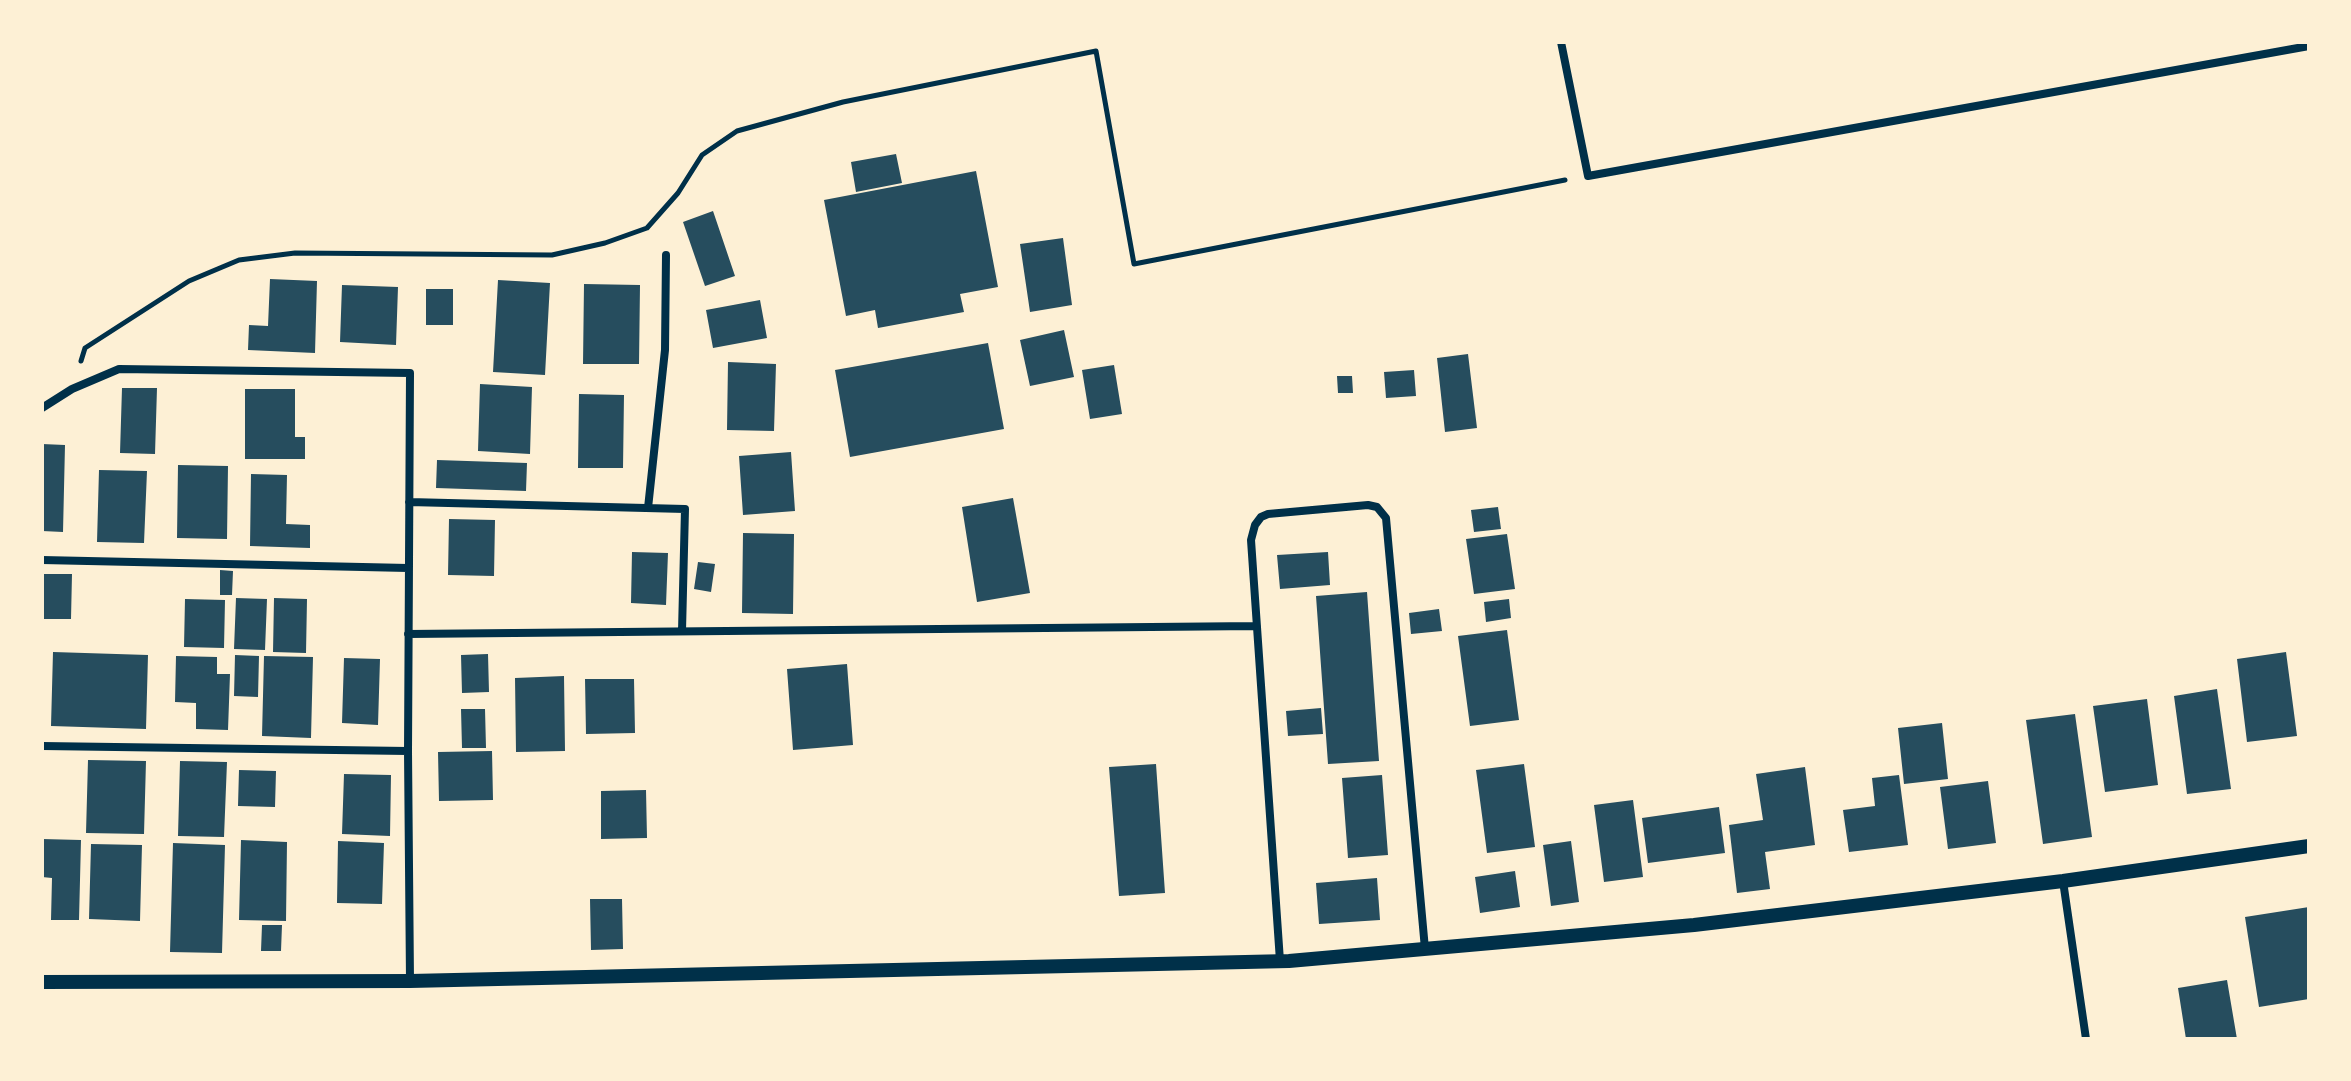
<!DOCTYPE html>
<style>
body{margin:0}
#map{position:relative;width:2351px;height:1081px;overflow:hidden;background:#fdf0d5;font-family:"Roboto Condensed",sans-serif}
canvas{display:block}
.frame{position:absolute;inset:0;border:44px solid #fdf0d5;pointer-events:none}
</style>
<div id="map">
<canvas width="2351" height="1081"></canvas>
<div class="frame"></div>
</div>
<script>
const g = document.querySelector('canvas').getContext('2d');
g.lineJoin = 'round';
function paint(path, color) { g.fillStyle = color; g.fill(path, 'evenodd'); }
const shape = rows => new Path2D(rows.map(r => 'M' + r).join(''));
function stroke(path, color, width, dash) { g.strokeStyle = color; g.lineWidth = width; g.lineCap = dash ? 'butt' : 'round'; g.setLineDash(dash || []); g.stroke(path); }
paint(shape([
 [896,154,902,183,856,192,851,162],
 [976,171,998,287,960,294,964,312,878,328,875,310,846,316,824,200],
 [713,211,735,276,705,286,683,222],
 [1063,238,1072,305,1030,312,1020,244],
 [270,279,317,281,315,353,248,350,249,325,268,326],
 [498,280,550,283,545,375,493,372],
 [584,284,640,285,639,364,583,364],
 [342,285,398,287,396,345,340,342],
 [426,289,453,289,453,325,426,325],
 [760,300,767,338,713,348,706,310],
 [1064,330,1074,377,1030,386,1020,340],
 [988,343,1004,429,850,457,835,370],
 [1468,354,1477,428,1445,432,1437,358],
 [728,362,776,364,774,431,727,430],
 [1114,365,1122,414,1090,419,1082,370],
 [1414,370,1416,396,1386,398,1384,372],
 [1337,376,1352,376,1353,393,1338,393],
 [480,384,532,387,530,454,478,451],
 [122,388,157,388,155,454,120,453],
 [245,389,295,389,295,437,305,437,305,459,245,459],
 [579,394,624,395,623,468,578,468],
 [42,444,65,445,63,532,42,531],
 [791,452,795,511,743,515,739,456],
 [437,460,527,463,526,491,436,488],
 [178,465,228,466,227,539,177,538],
 [99,470,147,471,144,543,97,542],
 [251,474,287,475,286,524,310,525,310,548,250,546],
 [1013,498,1030,593,977,602,962,507],
 [1498,507,1501,529,1474,532,1471,510],
 [449,519,495,520,494,576,448,575],
 [743,533,794,534,793,614,742,613],
 [1507,534,1515,589,1474,594,1466,539],
 [632,552,668,553,666,605,631,603],
 [1328,552,1330,585,1280,589,1277,555],
 [698,562,715,564,711,592,694,589],
 [220,570,233,571,232,595,220,595],
 [42,574,72,574,71,619,42,619],
 [1367,592,1379,761,1328,764,1316,596],
 [236,598,267,599,265,650,234,649],
 [274,598,307,599,306,653,273,652],
 [185,599,225,600,224,648,184,647],
 [1509,599,1511,618,1486,622,1484,602],
 [1439,609,1442,631,1411,634,1409,613],
 [1507,630,1519,720,1470,726,1458,636],
 [53,652,148,655,146,729,51,726],
 [2286,652,2297,736,2247,742,2237,659],
 [488,654,489,692,462,693,461,655],
 [235,655,259,656,258,697,234,696],
 [176,656,217,657,217,674,230,674,228,730,196,729,196,703,175,702],
 [264,656,313,657,311,738,262,736],
 [344,658,380,659,378,725,342,723],
 [847,664,853,745,793,750,787,669],
 [564,676,565,751,516,752,515,678],
 [585,679,634,679,635,733,586,734],
 [2217,689,2231,789,2187,794,2174,696],
 [2147,699,2158,785,2105,792,2093,706],
 [1321,708,1323,734,1288,736,1286,711],
 [461,709,485,709,486,748,462,748],
 [2075,714,2092,837,2043,844,2026,720],
 [1942,723,1948,779,1904,784,1898,728],
 [492,751,493,800,439,801,438,752],
 [88,760,146,761,144,834,86,833],
 [180,761,227,762,224,837,178,836],
 [1156,764,1165,893,1119,896,1109,767],
 [1524,764,1535,847,1487,853,1476,770],
 [1805,767,1815,845,1765,852,1770,889,1737,893,1729,825,1763,820,1756,774],
 [239,770,276,771,275,807,238,806],
 [344,774,391,775,390,836,342,834],
 [1382,775,1388,855,1348,858,1342,778],
 [1899,775,1908,845,1849,852,1843,810,1875,806,1872,778],
 [1988,781,1996,843,1948,849,1940,787],
 [646,790,647,838,601,839,601,791],
 [1633,800,1643,877,1604,882,1594,805],
 [1719,807,1725,853,1648,863,1642,818],
 [42,839,81,840,79,920,51,920,52,878,42,877],
 [241,840,287,842,286,921,239,920],
 [338,841,384,843,382,904,337,903],
 [1571,841,1579,902,1551,906,1543,845],
 [173,843,225,845,222,953,170,952],
 [91,844,142,845,140,921,89,919],
 [1515,871,1520,907,1480,913,1475,877],
 [1377,878,1380,920,1319,924,1316,883],
 [590,899,622,899,623,949,591,950],
 [2309,907,2309,999,2259,1007,2245,917],
 [262,925,282,925,281,951,261,951],
 [2227,980,2237,1039,2186,1039,2178,988]
]), '#264d5e');
stroke(shape([
 [81,361,85,348,189,281,239,260,295,253,552,255,605,243,647,228,678,193,702,155,737,131,843,102,1096,51,1134,264,1565,180]
]), '#003049', 5);
stroke(shape([
 [1561,42,1588,176,2309,46],
 [42,408,72,389,119,369,410,373,408,751,410,981],
 [409,502,685,509,682,631],
 [648,508,665,350,666,255],
 [42,560,408,568],
 [408,634,1257,626],
 [42,746,408,751],
 [2063,881,2086,1039],
 [1280,961,1251,540,1255,525,1261,517,1268,514,1368,505,1377,507,1386,518,1425,949]
]), '#003049', 8);
stroke(shape([
 [42,982,410,981,1289,961,1694,925,2063,881,2309,846]
]), '#003049', 14);
</script>
